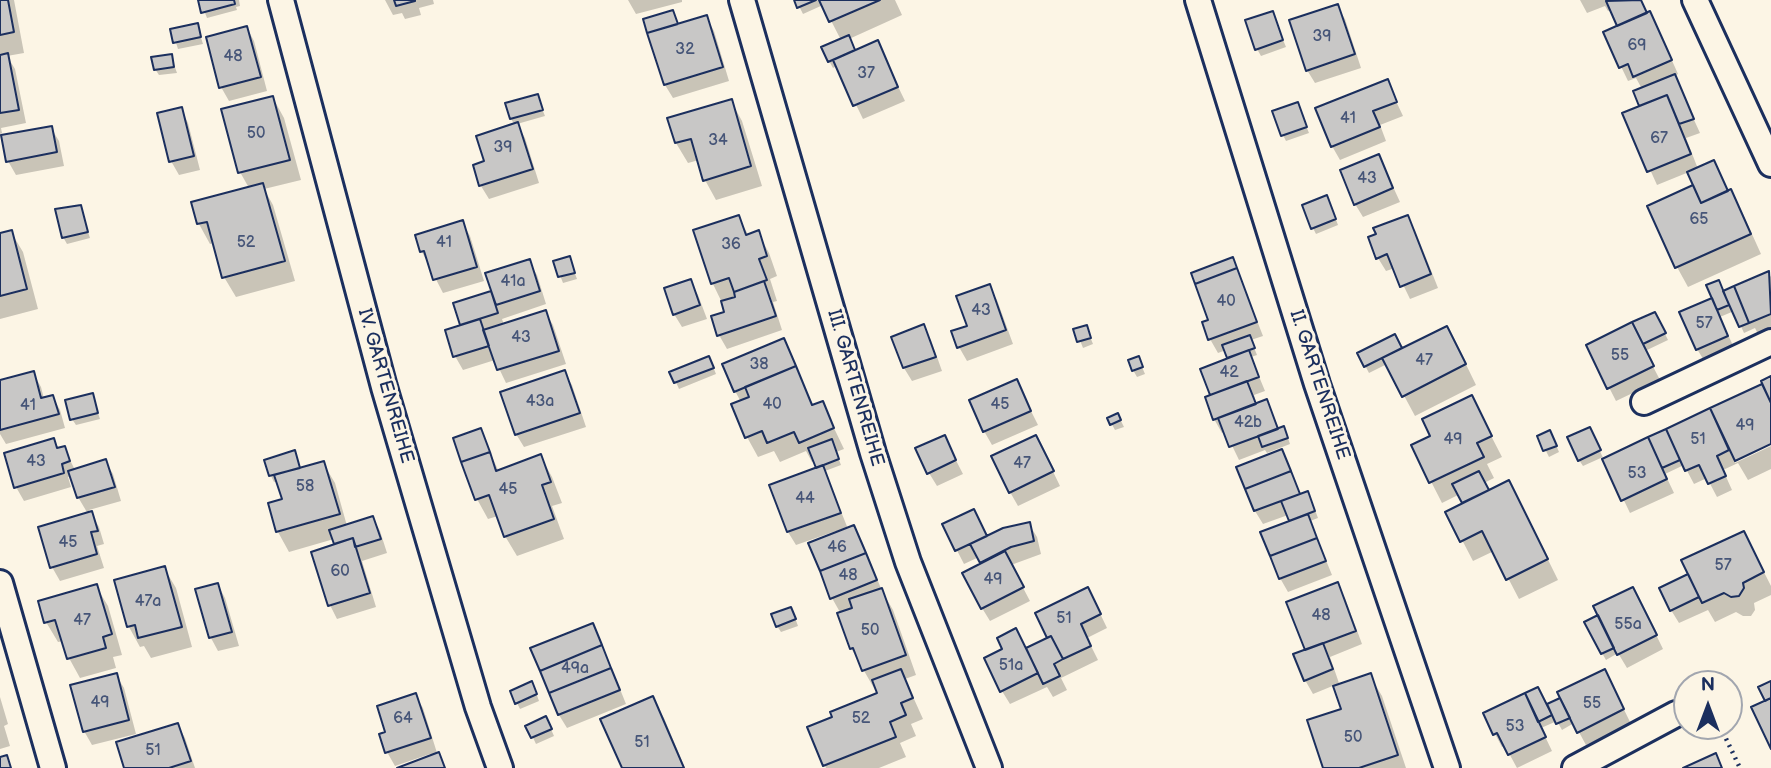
<!DOCTYPE html>
<style>
body{margin:0}
#map{position:relative;width:1771px;height:768px;overflow:hidden;background:#fcf5e5;font-family:"Balsamiq Sans",sans-serif}
canvas{display:block}
.north{position:absolute;left:1673px;top:670px;width:70px;height:70px;box-sizing:border-box;background:#fcf5e5;border:2px solid #a2a6af;border-radius:50%;rotate:0deg;font-size:19px;font-weight:700;line-height:28px;text-align:center;color:#1b2f5e}
.north::after{content:'';display:block;margin:auto;width:24px;height:32px;background:#1b2f5e;clip-path:polygon(50% 0,100% 100%,50% 72%,0 100%)}
</style>
<div id="map">
<canvas width="1771" height="768"></canvas>
<div class="north">N</div>
</div>
<script>
const g = document.querySelector('canvas').getContext('2d');
g.lineJoin = 'round';
function paint(path, color) { g.fillStyle = color; g.fill(path, 'evenodd'); }
const shape = rows => new Path2D(rows.map(r => 'M' + r).join(''));
function stroke(path, color, width, dash) { g.strokeStyle = color; g.lineWidth = width; g.lineCap = dash ? 'butt' : 'round'; g.setLineDash(dash || []); g.stroke(path); }
function drawText(font, color, halo, rows, align = 'center') {
  g.font = font + ' "Balsamiq Sans",sans-serif'; g.lineWidth = 6; g.setLineDash([]); g.textBaseline = 'middle'; g.strokeStyle = halo; g.fillStyle = color; for (const [text, x, y, turn = 0] of rows) {
    g.save(); g.translate(x, y); g.rotate((+turn || 0) * Math.PI / 180); g.textAlign = isNaN(turn) ? turn : align; if (halo) g.strokeText(text, 0, 0); g.fillText(text, 0, 0); g.restore();
  }
}
paint(shape([
 [0,0,14,0,24,53,7,56,15,69,26,123,1,128,2,133,0,134],
 [200,0,239,0,240,6,236,7,237,10,207,18],
 [385,0,433,0,434,4,419,8,421,15,405,19,402,13,393,15],
 [628,0,682,0,682,2,636,14],
 [796,0,895,0,902,15,849,39,855,52,877,43,905,101,863,119,837,66,833,68,829,61,841,40,823,5,803,14],
 [1580,0,1641,0,1647,14,1650,13,1657,27,1678,74,1674,76,1700,133,1686,138,1698,169,1714,163,1729,192,1731,192,1742,212,1761,254,1688,287,1677,267,1696,195,1689,172,1657,185,1625,114,1641,107,1635,92,1642,89,1636,78,1628,81,1605,33,1619,27,1612,10,1608,11,1605,6,1587,13],
 [1337,6,1345,19,1361,68,1315,83,1307,70],
 [672,12,678,26,706,17,714,31,729,81,673,98,665,85,645,20],
 [1272,13,1286,47,1261,56,1257,49],
 [197,25,203,44,178,49,172,30],
 [247,28,254,41,267,91,229,101,221,87],
 [171,56,177,73,159,75,155,69],
 [1387,82,1403,116,1380,125,1386,141,1340,160,1332,146],
 [537,96,545,116,517,124,525,138,539,183,489,199,481,186,475,166,486,162,515,125,511,119],
 [273,98,284,118,301,180,264,189,273,205,295,281,236,297,224,277,214,243,210,244,199,224,249,188,240,172],
 [731,101,742,121,762,186,716,200,705,180,699,160,688,163,676,143],
 [1297,104,1309,133,1286,141,1283,135],
 [181,109,188,123,200,170,179,175,171,161],
 [51,128,59,141,64,166,16,175,8,161],
 [1379,156,1400,202,1363,217,1355,204],
 [1330,204,1338,225,1316,234,1313,228],
 [80,207,90,238,67,244,63,237],
 [738,217,749,236,758,233,769,253,777,276,770,279,777,301,773,302,782,330,727,349,719,335,727,313,713,284,695,232],
 [1407,217,1415,230,1438,288,1410,299,1395,268,1386,271,1378,258],
 [462,222,470,236,484,281,443,293,422,252,417,236],
 [11,232,23,252,38,309,0,319,0,235],
 [569,258,577,279,563,283,555,262],
 [529,262,537,275,546,304,502,319,504,325,545,312,553,325,566,364,506,383,495,360,463,370,455,356,447,331,462,326,455,304,493,292],
 [1768,273,1771,277,1771,330,1759,336,1755,328,1744,333,1734,311,1720,317,1735,350,1705,362,1697,349,1723,293],
 [1240,277,1263,336,1251,340,1257,355,1251,357,1265,391,1254,395,1257,405,1266,401,1280,430,1287,435,1290,444,1267,453,1265,450,1239,460,1225,431,1222,433,1214,419,1212,396,1202,370,1229,359,1226,350,1218,353,1210,339,1211,321],
 [690,281,698,295,707,319,682,327,674,314],
 [989,286,997,300,1013,344,967,361,959,347],
 [1655,314,1668,340,1645,351,1660,380,1616,401,1588,346],
 [923,326,931,340,942,371,912,381,904,368,893,338],
 [1086,327,1093,344,1083,348,1076,330],
 [1394,336,1402,350,1458,348,1476,385,1415,416,1387,364,1369,373,1359,354],
 [784,340,793,358,790,360,814,406,822,403,844,449,836,452,841,465,825,471,848,529,854,527,862,541,882,591,893,610,916,675,905,679,923,719,911,724,916,736,900,743,906,757,879,768,826,768,809,728,879,694,877,689,875,690,851,648,841,614,832,598,836,531,796,545,788,532,772,486,818,469,815,461,812,462,806,451,780,462,774,451,758,457,747,437,733,405,741,402,735,391],
 [1138,358,1145,374,1137,377,1133,370],
 [712,364,716,374,679,389,672,373],
 [564,372,572,385,586,427,524,447,516,434],
 [33,373,41,387,44,399,53,397,60,410,65,428,6,444,0,434,0,382],
 [1771,378,1771,442,1735,459,1735,463,1771,446,1771,469,1748,480,1738,463,1723,470,1732,490,1717,497,1707,478,1694,484,1684,465,1665,474,1674,493,1630,513,1603,457,1583,466,1579,460,1593,436,1604,460,1670,437,1668,430,1765,385],
 [1016,381,1038,425,992,445,984,431],
 [92,395,100,419,76,425,72,419],
 [1471,397,1502,457,1487,464,1494,478,1484,483,1489,492,1520,503,1558,580,1519,599,1494,551,1473,561,1448,513,1464,504,1460,494,1442,503,1413,446,1432,437],
 [1118,415,1124,427,1115,430,1109,419],
 [480,430,499,472,541,457,552,477,562,503,552,506,564,539,517,556,505,536,498,516,488,519,477,499],
 [944,437,963,474,937,486,929,473],
 [1539,437,1553,438,1559,452,1549,457],
 [53,440,59,450,64,448,75,470,105,461,113,474,121,501,89,510,99,527,104,544,97,546,104,568,60,581,52,567,88,514,78,497,72,476,68,477,71,487,24,501,16,487],
 [1043,451,1060,486,1018,506,1010,492],
 [1282,451,1301,495,1311,499,1318,518,1310,521,1332,575,1288,592,1280,578,1263,533,1291,522,1288,515,1263,524,1255,511,1239,468],
 [294,453,300,469,323,463,335,483,347,526,373,518,380,531,387,553,362,561,376,607,337,619,330,605,336,545,334,539,289,552,278,532,270,505,284,501,278,481,274,482,271,476],
 [1029,524,1037,537,1041,554,1011,565,1030,601,990,621,982,608,982,564,979,557,964,564,944,525,987,538],
 [1744,533,1771,586,1771,595,1754,603,1755,610,1751,616,1743,616,1736,612,1715,622,1708,610,1679,623,1671,610,1687,576],
 [164,568,176,588,192,647,151,658,144,646,140,647,129,627,116,581],
 [1337,584,1345,598,1362,644,1330,657,1340,686,1370,676,1382,696,1406,768,1325,768,1343,710,1335,685,1313,694,1305,680],
 [218,585,225,598,239,646,218,651,211,638,197,590],
 [96,586,108,606,122,655,113,657,116,668,80,678,69,658,63,641,58,642,46,622],
 [1640,602,1663,649,1627,668,1618,653,1606,660,1602,653],
 [1095,603,1107,628,1087,638,1098,660,1061,678,1067,690,1053,697,1047,687,1010,704,1002,691,1026,650,1049,638],
 [794,615,798,626,781,632,777,626],
 [592,625,600,639,626,704,567,728,559,715,533,649],
 [116,675,124,688,136,734,92,745,84,731],
 [1612,685,1631,724,1586,745,1574,723,1562,730,1557,721,1541,728,1552,751,1517,768,1505,746,1502,747,1495,734,1559,700],
 [535,690,539,701,520,709,517,703],
 [415,695,423,708,437,753,446,768,402,768,431,757,430,754,395,766,387,752,381,735,388,733],
 [0,697,8,724,4,726,10,746,0,749],
 [652,698,664,718,685,768,624,768],
 [178,725,185,738,195,768,126,768],
 [549,725,554,736,536,744,528,727]
]), '#0003');
const building = shape([
 [0,0,8,0,14,32,0,35,0,0],
 [198,0,234,0,235,4,201,13,198,0],
 [394,0,415,0,415,1,396,6,394,0],
 [794,0,816,0,797,8,794,0],
 [819,0,880,0,829,22,819,0],
 [1641,0,1647,13,1617,26,1606,1,1641,0],
 [1338,4,1355,54,1306,71,1289,20,1338,4],
 [673,10,678,24,647,33,643,19,673,10],
 [1273,11,1283,40,1255,50,1245,20,1273,11],
 [1650,11,1672,60,1633,77,1628,64,1619,68,1603,32,1650,11],
 [707,15,723,67,664,85,647,33,707,15],
 [198,23,201,37,173,43,170,29,198,23],
 [247,26,261,77,219,88,206,37,247,26],
 [849,35,855,50,828,62,821,47,849,35],
 [878,40,898,87,853,106,833,60,878,40],
 [8,53,19,110,0,113,0,55,8,53],
 [172,54,174,67,154,70,151,57,172,54],
 [1675,74,1694,119,1679,124,1667,95,1639,106,1633,91,1675,74],
 [1388,79,1397,102,1373,111,1380,127,1331,147,1315,108,1388,79],
 [538,94,543,110,510,119,505,103,538,94],
 [1667,95,1691,154,1647,172,1622,113,1667,95],
 [273,96,290,160,238,173,221,109,273,96],
 [732,99,751,166,703,181,691,139,675,143,667,118,732,99],
 [1298,102,1307,127,1281,136,1272,111,1298,102],
 [182,107,194,156,169,162,157,113,182,107],
 [518,122,533,169,479,186,473,165,484,161,476,136,518,122],
 [52,126,57,152,6,162,1,135,52,126],
 [1379,154,1393,188,1354,205,1340,170,1379,154],
 [1714,160,1728,191,1701,203,1687,172,1714,160],
 [263,183,285,261,222,278,207,222,197,224,191,202,263,183],
 [1693,185,1701,203,1731,189,1751,234,1675,268,1647,206,1693,185],
 [1327,195,1336,219,1311,229,1302,205,1327,195],
 [81,205,88,232,62,238,55,209,81,205],
 [739,215,746,235,759,230,767,256,759,259,767,280,734,292,729,278,711,284,693,230,739,215],
 [1408,215,1431,274,1400,287,1387,254,1376,259,1368,237,1376,234,1373,228,1408,215],
 [463,220,477,267,433,280,424,251,420,252,415,235,463,220],
 [12,230,27,289,0,296,0,233,12,230],
 [570,256,575,273,558,277,553,261,570,256],
 [1233,257,1237,268,1195,284,1191,273,1233,257],
 [530,259,540,291,496,305,485,273,530,259],
 [1237,268,1257,322,1208,340,1202,322,1208,320,1195,284,1237,268],
 [1769,271,1771,314,1749,323,1734,286,1769,271],
 [691,279,700,305,673,315,664,288,691,279],
 [1719,280,1729,305,1717,310,1706,285,1719,280],
 [764,281,776,316,717,336,711,316,724,312,721,301,735,297,734,292,764,281],
 [990,284,1006,330,957,348,951,331,967,326,956,296,990,284],
 [1734,286,1749,323,1739,327,1723,291,1734,286],
 [491,291,498,313,460,325,453,303,491,291],
 [1712,298,1728,336,1696,350,1679,312,1712,298],
 [546,310,559,351,497,370,483,330,546,310],
 [1655,312,1666,333,1643,344,1632,322,1655,312],
 [480,319,489,346,453,357,445,330,480,319],
 [1632,322,1654,366,1607,389,1586,345,1632,322],
 [924,324,936,357,903,368,891,337,924,324],
 [1087,325,1091,338,1077,342,1073,329,1087,325],
 [1447,326,1466,364,1402,397,1382,358,1447,326],
 [1395,334,1402,348,1364,367,1357,353,1395,334],
 [1250,335,1255,348,1227,358,1222,345,1250,335],
 [784,338,796,366,734,392,722,364,784,338],
 [1249,350,1259,377,1210,395,1200,369,1249,350],
 [709,356,714,368,674,383,669,372,709,356],
 [1139,356,1143,367,1132,371,1128,360,1139,356],
 [796,366,812,405,823,401,834,428,799,443,794,432,767,443,762,431,745,438,731,404,749,397,745,387,796,366],
 [565,370,580,413,515,435,500,392,565,370],
 [34,371,41,398,53,395,59,414,0,430,0,380,34,371],
 [1771,376,1771,403,1761,381,1771,376],
 [1017,379,1031,411,983,432,969,400,1017,379],
 [1247,381,1256,404,1213,420,1205,397,1247,381],
 [1762,384,1771,403,1771,444,1735,461,1710,408,1762,384],
 [93,393,98,413,70,420,65,400,93,393],
 [1472,395,1492,436,1477,443,1484,457,1429,483,1411,445,1430,436,1422,419,1472,395],
 [1267,399,1278,429,1229,447,1218,418,1267,399],
 [1710,408,1729,450,1717,456,1726,476,1708,484,1699,465,1685,471,1666,429,1710,408],
 [1118,413,1121,420,1110,425,1107,418,1118,413],
 [1284,426,1288,438,1262,447,1258,436,1284,426],
 [1590,427,1601,450,1578,461,1567,437,1590,427],
 [481,428,490,452,461,462,453,438,481,428],
 [1666,429,1680,460,1662,468,1648,437,1666,429],
 [1550,430,1557,446,1543,451,1537,436,1550,430],
 [945,435,956,460,927,474,915,448,945,435],
 [1036,435,1054,471,1009,493,991,456,1036,435],
 [1648,437,1667,479,1621,501,1602,459,1648,437],
 [54,438,57,448,65,446,70,461,62,464,64,473,14,488,4,453,54,438],
 [832,439,839,459,816,468,808,448,832,439],
 [1282,449,1291,471,1245,489,1236,467,1282,449],
 [295,450,300,468,269,476,264,460,295,450],
 [490,452,496,471,541,454,551,482,542,485,554,519,504,537,489,495,475,500,461,462,490,452],
 [106,459,115,487,77,498,68,471,106,459],
 [324,461,340,514,276,532,268,503,282,499,274,475,324,461],
 [823,465,841,513,787,532,769,485,823,465],
 [1291,471,1300,494,1254,511,1245,489,1291,471],
 [1479,471,1489,490,1462,503,1452,484,1479,471],
 [1509,480,1548,559,1506,580,1482,531,1460,542,1445,512,1509,480],
 [1308,491,1315,511,1289,521,1281,501,1308,491],
 [974,509,987,536,955,551,942,524,974,509],
 [92,511,98,531,91,532,97,554,50,568,38,527,92,511],
 [1308,514,1317,538,1270,556,1260,532,1308,514],
 [373,516,381,539,355,547,353,538,334,544,329,530,373,516],
 [1030,522,1034,541,1011,547,980,563,970,544,1003,528,1030,522],
 [854,525,866,553,820,571,808,543,854,525],
 [1744,531,1764,572,1743,583,1744,588,1739,596,1731,597,1724,593,1702,603,1681,560,1744,531],
 [353,538,370,593,328,606,311,552,353,538],
 [1317,538,1326,561,1279,579,1270,556,1317,538],
 [1005,551,1024,587,981,609,962,573,1005,551],
 [866,553,877,580,830,599,820,571,866,553],
 [165,566,182,627,138,638,135,625,127,627,114,580,165,566],
 [1688,574,1699,597,1670,611,1659,588,1688,574],
 [1338,582,1356,631,1305,650,1286,602,1338,582],
 [218,583,232,632,209,638,195,589,218,583],
 [97,584,112,634,103,637,106,648,67,659,55,620,44,623,38,601,97,584],
 [1088,587,1101,614,1081,624,1091,646,1063,659,1051,636,1047,638,1035,613,1088,587],
 [1633,587,1657,635,1617,655,1593,606,1633,587],
 [882,588,906,655,862,671,853,648,850,649,837,613,852,608,849,599,882,588],
 [791,607,796,619,776,627,771,614,791,607],
 [1598,615,1614,648,1601,654,1584,622,1598,615],
 [593,623,602,645,540,671,530,648,593,623],
 [1016,628,1038,673,1000,692,984,658,1002,649,997,638,1016,628],
 [1051,636,1063,659,1054,664,1060,676,1043,684,1026,648,1051,636],
 [1323,643,1333,669,1304,681,1293,654,1323,643],
 [602,645,611,668,549,693,540,671,602,645],
 [611,668,620,690,558,715,549,693,611,668],
 [901,669,913,698,901,703,906,715,890,722,896,737,823,766,807,727,832,717,830,712,877,693,872,680,901,669],
 [1605,669,1624,709,1577,733,1557,692,1605,669],
 [117,673,129,720,83,732,70,685,117,673],
 [1371,673,1398,755,1359,768,1323,768,1307,720,1341,709,1333,686,1371,673],
 [532,681,537,694,515,704,510,691,532,681],
 [1771,681,1771,698,1765,701,1758,687,1771,681],
 [1538,687,1552,715,1538,722,1525,693,1538,687],
 [416,693,431,738,385,753,379,734,385,732,377,706,416,693],
 [1525,693,1546,737,1508,755,1497,733,1493,735,1483,713,1525,693],
 [653,696,684,768,622,768,600,719,653,696],
 [1560,698,1570,718,1556,724,1547,704,1560,698],
 [1771,698,1771,749,1751,707,1771,698],
 [546,716,552,729,531,738,525,726,546,716],
 [178,723,191,761,169,768,124,768,116,742,178,723],
 [439,752,445,768,397,768,439,752],
 [1716,753,1722,768,1683,768,1716,753],
 [7,755,11,768,0,768,0,757,7,755]
]);
paint(building, '#c8c7c6');
stroke(building, '#1b2f5e', 2);
const street = shape([
 [281,0,384,387,478,707,500,768],
 [742,0,873,453,908,562,989,768],
 [1198,0,1317,384,1447,768],
 [1695,0,1771,164],
 [1644,402,1771,342],
 [0,583,53,768],
 [1575,768,1676,714]
]);
stroke(street, '#1b2f5e', 30);
stroke(shape([
 [1720,726,1740,768]
]), '#1b2f5e', 4.5, [2, 5]);
stroke(street, '#fcf5e5', 24);
drawText('16px', '#465578', null, [
 ["39",1322,37],
 ["69",1637,46],
 ["32",685,50],
 ["48",233,57],
 ["37",866,74],
 ["41",1348,119],
 ["50",256,134],
 ["67",1659,139],
 ["34",718,141],
 ["39",503,148],
 ["43",1367,179],
 ["65",1699,220],
 ["52",246,243],
 ["41",444,243],
 ["36",731,245],
 ["41a",513,282],
 ["40",1226,302],
 ["43",981,311],
 ["57",1704,324],
 ["43",521,338],
 ["55",1620,356],
 ["47",1424,361],
 ["38",759,365],
 ["42",1229,373],
 ["43a",540,402],
 ["40",772,405],
 ["45",1000,405],
 ["41",28,406],
 ["42b",1248,423],
 ["49",1745,426],
 ["49",1453,440],
 ["51",1698,440],
 ["43",36,462],
 ["47",1022,464],
 ["53",1637,474],
 ["58",305,487],
 ["45",508,490],
 ["44",805,499],
 ["45",68,543],
 ["46",837,548],
 ["57",1723,566],
 ["60",340,572],
 ["48",848,576],
 ["49",993,580],
 ["47a",148,602],
 ["48",1321,616],
 ["51",1064,619],
 ["47",82,621],
 ["55a",1628,625],
 ["50",870,631],
 ["51a",1011,666],
 ["49a",575,669],
 ["49",100,703],
 ["55",1592,704],
 ["64",403,719],
 ["52",861,719],
 ["53",1515,727],
 ["50",1353,738],
 ["51",642,743],
 ["51",153,751]
]);
drawText('19px', '#1b2f5e', '#fcf5e5', [
 ["II. GARTENREIHE",1319,385,72],
 ["IV. GARTENREIHE",385,386,74],
 ["III. GARTENREIHE",855,388,74]
]);
</script>
